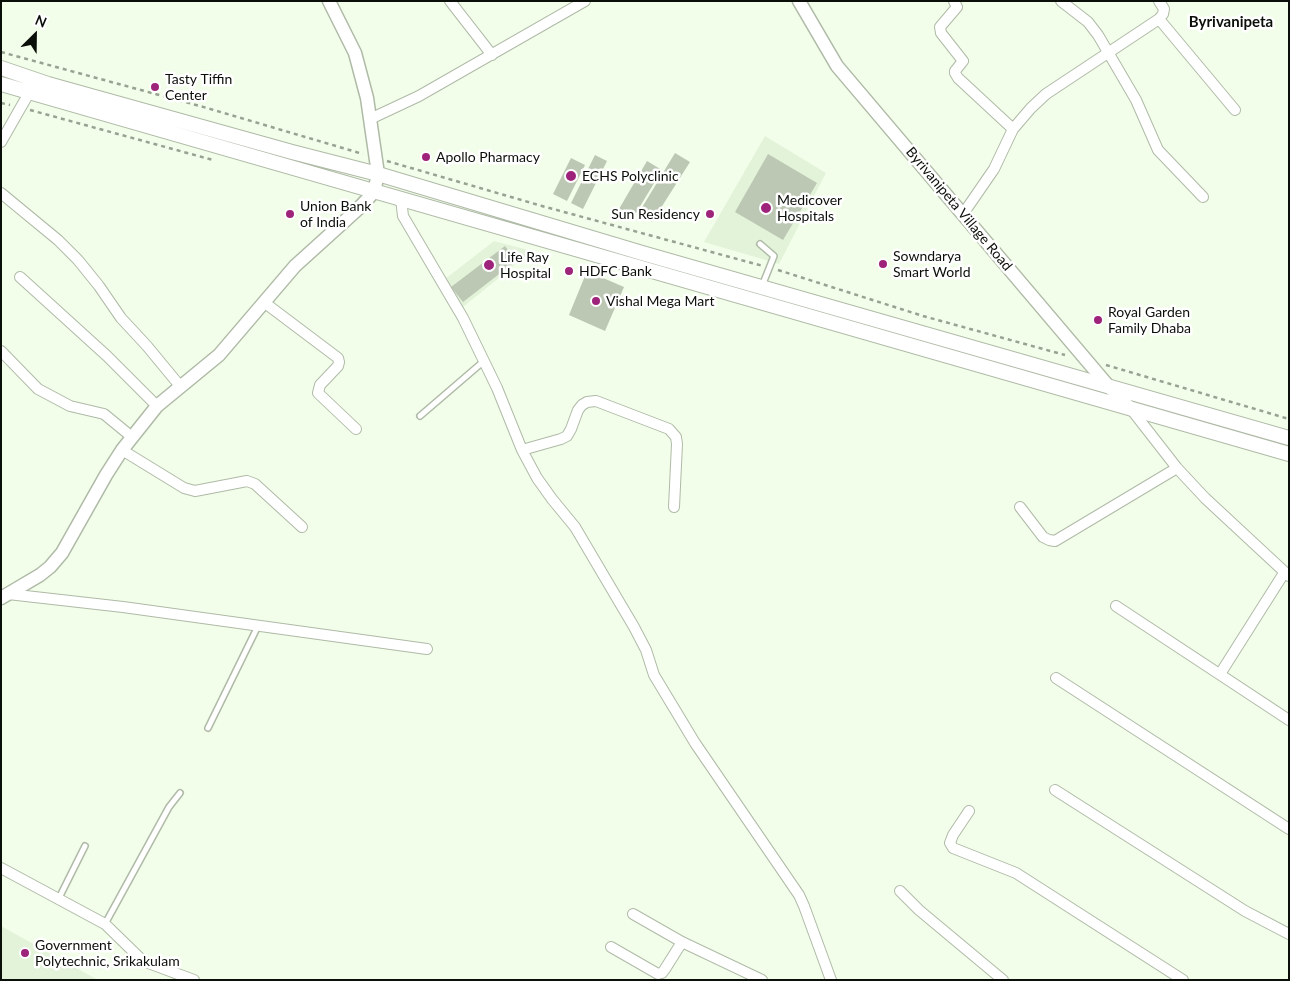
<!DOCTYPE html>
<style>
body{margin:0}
#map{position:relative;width:1290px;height:981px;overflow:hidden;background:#f2feea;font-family:Lato,sans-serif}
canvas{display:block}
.frame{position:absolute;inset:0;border:2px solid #0b0f09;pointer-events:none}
.north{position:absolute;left:10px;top:10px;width:50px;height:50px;-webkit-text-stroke:4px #fff;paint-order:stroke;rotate:23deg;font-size:14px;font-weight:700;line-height:20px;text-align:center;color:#0b0f09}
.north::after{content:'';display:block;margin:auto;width:18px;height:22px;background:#0b0f09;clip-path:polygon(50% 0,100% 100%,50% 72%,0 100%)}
</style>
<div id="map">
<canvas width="1290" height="981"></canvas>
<div class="frame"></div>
<div class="north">N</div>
</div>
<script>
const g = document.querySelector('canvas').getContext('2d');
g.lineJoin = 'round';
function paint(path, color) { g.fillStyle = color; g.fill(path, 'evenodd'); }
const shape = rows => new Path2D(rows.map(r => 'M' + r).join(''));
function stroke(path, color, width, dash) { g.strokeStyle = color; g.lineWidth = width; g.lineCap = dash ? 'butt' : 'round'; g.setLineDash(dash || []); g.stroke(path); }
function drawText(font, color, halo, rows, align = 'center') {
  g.font = font + ' Lato,sans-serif'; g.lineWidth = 5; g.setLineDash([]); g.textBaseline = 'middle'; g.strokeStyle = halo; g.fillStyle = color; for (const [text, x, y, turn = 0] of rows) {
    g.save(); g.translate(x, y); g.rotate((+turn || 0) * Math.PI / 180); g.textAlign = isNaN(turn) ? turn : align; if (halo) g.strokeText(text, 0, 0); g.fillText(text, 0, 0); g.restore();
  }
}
paint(shape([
 [765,136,826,173,779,264,704,242],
 [494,241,532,251,463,307,445,279],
 [1,926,98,980,1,980]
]), '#e3f3d9');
paint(shape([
 [675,153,690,162,652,222,638,214],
 [768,154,817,183,783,240,735,212],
 [595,155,607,161,583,209,571,203],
 [571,158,585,165,567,201,553,194],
 [647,161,662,170,633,218,619,209],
 [505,246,516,261,463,302,451,287],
 [587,271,624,287,605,331,569,315]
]), '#bcc7b4');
const service = shape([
 [760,244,774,256,762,286],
 [420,416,484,361],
 [208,728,258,626],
 [59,898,85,846],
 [105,924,169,807,180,793]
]);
const minor = shape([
 [450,1,492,55],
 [954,1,957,7,940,27,941,33,963,61,955,71,955,73,958,78,1013,129],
 [1061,1,1088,22,1098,35,1136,100,1158,150,1203,197],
 [1159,19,1235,110],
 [370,119,419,96,585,1],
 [1,142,29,93],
 [1,193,58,240,78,260,99,286,121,318,147,346,180,386],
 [401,199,403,216,463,318,497,388,522,450,537,478,552,499,575,527,634,627,646,650,654,675,695,743,799,895,804,906,831,980],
 [963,214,994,169,1013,129,1031,108,1046,94,1159,19,1163,14,1164,9,1159,1],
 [20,277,107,356,157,406],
 [265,303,338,358,339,362,338,366,320,385,318,393,356,429],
 [1,351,38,389,70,406,104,414,132,437],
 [1131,409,1177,468,1205,498,1289,576],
 [122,450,184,488,195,491,247,481,255,484,302,527],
 [522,450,561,439,567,436,571,429,578,410,582,405,587,402,596,401,669,429,676,437,677,444,674,507],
 [1020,507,1043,537,1049,540,1055,541,1177,468],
 [8,594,123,607,427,649],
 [1116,606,1289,720],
 [1220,674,1284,573],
 [1056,678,1289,829],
 [1055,790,1245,911,1289,934],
 [969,811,953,835,950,843,953,848,1016,873,1183,980],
 [1,868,105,924,143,961,194,980],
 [900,891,919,910,1003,980],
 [633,914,682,942,762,980],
 [611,947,658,974,662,973,665,969,682,942]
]);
const tertiary = shape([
 [799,1,837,66,1110,388,1131,409],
 [1,598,40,575,50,567,62,553,106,475,122,450,157,406,219,355,295,266,358,209,374,192,378,174,367,98,355,53,329,1]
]);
const secondary = shape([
 [1,68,48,84,292,152,378,174,642,253,1289,438],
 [1,84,1289,454]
]);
stroke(service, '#afbaa7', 8);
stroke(minor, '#afbaa7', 12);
stroke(tertiary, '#afbaa7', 15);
stroke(secondary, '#afbaa7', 16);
stroke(shape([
 [1,52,207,108,363,154],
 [1,103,10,105],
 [30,110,213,160],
 [387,161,542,206,763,266],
 [778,270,923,316,1065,355],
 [1106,365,1289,419]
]), '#98a192', 2.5, [4, 4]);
stroke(service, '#fff', 5);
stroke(minor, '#fff', 10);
stroke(tertiary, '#fff', 12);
stroke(secondary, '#fff', 14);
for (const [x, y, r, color] of [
 [155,87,5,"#9e237a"],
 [426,157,5,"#9e237a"],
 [571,176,6,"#9e237a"],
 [766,208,6,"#9e237a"],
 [290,214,5,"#9e237a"],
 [710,214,5,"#9e237a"],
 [883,264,5,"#9e237a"],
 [489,265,6,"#9e237a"],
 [569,271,5,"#9e237a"],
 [596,301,5,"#9e237a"],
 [1098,320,5,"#9e237a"],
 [25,953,5,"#9e237a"]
]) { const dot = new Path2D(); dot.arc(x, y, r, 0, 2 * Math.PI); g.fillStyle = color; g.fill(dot); stroke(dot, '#fff', 2); }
drawText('14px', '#0b0f09', '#fff', [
 ["Tasty Tiffin",165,79],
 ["Center",165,95],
 ["Apollo Pharmacy",436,157],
 ["ECHS Polyclinic",582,176],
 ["Medicover",777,200],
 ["Hospitals",777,216],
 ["Union Bank",300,206],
 ["of India",300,222],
 ["Sun Residency",700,214,"right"],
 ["Sowndarya",893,256],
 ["Smart World",893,272],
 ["Life Ray",500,257],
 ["Hospital",500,273],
 ["HDFC Bank",579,271],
 ["Vishal Mega Mart",606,301],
 ["Royal Garden",1108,312],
 ["Family Dhaba",1108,328],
 ["Government",35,945],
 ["Polytechnic, Srikakulam",35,961]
], 'left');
drawText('14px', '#0b0f09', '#fff', [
 ["Byrivanipeta Village Road",959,209,50]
]);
drawText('bold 15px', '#0b0f09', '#fff', [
 ["Byrivanipeta",1231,22]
]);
</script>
